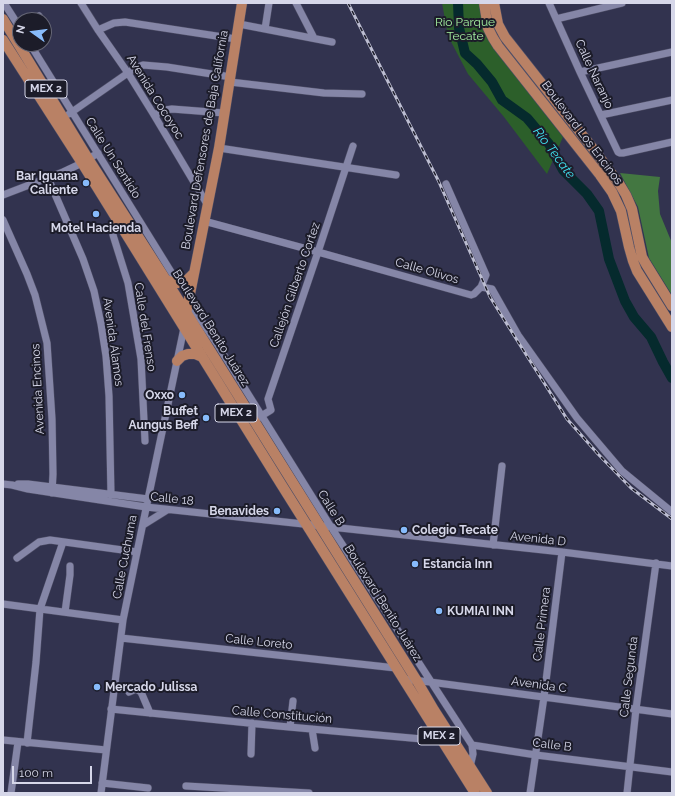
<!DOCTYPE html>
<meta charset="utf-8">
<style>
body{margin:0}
#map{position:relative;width:675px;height:796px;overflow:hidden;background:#32334f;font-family:Raleway,sans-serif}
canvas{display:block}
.frame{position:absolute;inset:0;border:4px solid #d6d7e9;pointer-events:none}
.north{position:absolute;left:12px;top:12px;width:40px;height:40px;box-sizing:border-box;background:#1c1c29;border:1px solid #666776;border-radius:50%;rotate:284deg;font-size:11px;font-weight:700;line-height:16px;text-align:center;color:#d6d7e9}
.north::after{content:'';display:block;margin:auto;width:14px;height:18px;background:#87bbfb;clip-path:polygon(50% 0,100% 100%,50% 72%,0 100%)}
.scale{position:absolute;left:12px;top:766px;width:80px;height:18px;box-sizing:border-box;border:2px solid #d6d7e9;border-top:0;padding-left:5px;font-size:12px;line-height:14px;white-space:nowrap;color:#d6d7e9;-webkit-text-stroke:3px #1c1c29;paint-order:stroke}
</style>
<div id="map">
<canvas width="675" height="796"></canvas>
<div class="frame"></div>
<div class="north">N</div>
<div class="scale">100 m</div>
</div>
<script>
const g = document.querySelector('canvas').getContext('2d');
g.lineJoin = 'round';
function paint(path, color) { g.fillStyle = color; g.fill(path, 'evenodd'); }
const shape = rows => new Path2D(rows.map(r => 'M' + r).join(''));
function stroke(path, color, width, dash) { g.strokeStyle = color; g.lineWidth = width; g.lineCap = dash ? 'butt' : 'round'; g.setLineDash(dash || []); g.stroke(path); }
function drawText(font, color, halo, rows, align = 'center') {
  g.font = font + ' Raleway,sans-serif'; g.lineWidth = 4; g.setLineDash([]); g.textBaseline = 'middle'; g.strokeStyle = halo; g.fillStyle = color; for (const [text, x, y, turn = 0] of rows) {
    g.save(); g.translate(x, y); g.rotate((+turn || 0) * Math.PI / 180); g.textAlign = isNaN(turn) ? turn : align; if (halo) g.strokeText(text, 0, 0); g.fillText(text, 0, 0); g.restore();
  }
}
paint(shape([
 [442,3,481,3,514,74,563,137,547,174,504,117,468,74,448,36]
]), '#2c5f2a');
paint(shape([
 [620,173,660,177,658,191,660,214,672,243,672,295,649,258,638,207]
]), '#437741');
stroke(shape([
 [458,3,459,28,465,53,477,64,492,82,502,100,527,118,549,144,563,170,587,194,599,211,609,259,625,301,634,317,651,337,663,362,672,378]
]), '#052a2d', 10);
const minor = shape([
 [4,3,20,28],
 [81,3,98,30,128,73,154,115,207,204],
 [296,3,314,38],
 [549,3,580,72,618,152,620,153,623,153,672,142],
 [556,19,622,3],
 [33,20,39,16],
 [239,24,332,42],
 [265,29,269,3],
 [98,30,114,23,125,22,236,39],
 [30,44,178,283],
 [580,72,672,52],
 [230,82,324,93,362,94],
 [69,114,135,68,143,65,167,67,231,77],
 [154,115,165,110,172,109,224,113],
 [601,115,672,100],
 [219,148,396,175],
 [48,178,83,259,94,291,101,324,106,356,109,396,111,495],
 [446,184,486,275,481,287],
 [3,195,63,172,82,163,98,153],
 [3,220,27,274,35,295,47,343,52,419,53,474,52,493],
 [117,220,113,225,113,235,128,283,141,359,145,441],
 [204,221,318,252,471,295,474,294,481,287,492,289,518,335,577,418,622,471,672,512],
 [188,301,217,344,331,527,472,745,473,754,470,767],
 [258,418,271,410,268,399,318,252,353,146],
 [3,484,12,485,28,489,146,507,562,552,672,566],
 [18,484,28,484,148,499],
 [143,525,167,510],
 [493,545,502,466],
 [17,558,39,542,50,540,137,552],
 [3,604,123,620],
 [65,612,70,575,70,566],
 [121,638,396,668],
 [403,679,430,682,672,714],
 [129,692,136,689,141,692,150,713],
 [111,709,278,726,422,739,443,738],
 [290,727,293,701],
 [312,729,315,748],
 [3,740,106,750],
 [27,743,36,662,40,609,63,542],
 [472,745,536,755,672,772],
 [251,754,252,723],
 [102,783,148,788],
 [186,786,309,793],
 [11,793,18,742],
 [101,793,123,620,148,499,184,328],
 [530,793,544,697,562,552],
 [627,793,636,709,656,563]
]);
const major = shape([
 [484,3,488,28,493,38,498,46,600,175,612,192,621,211,629,247,633,261,637,271,672,327],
 [494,3,498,24,505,37,595,151,620,185,626,195,632,209,642,257,646,264,672,306],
 [3,19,89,160,166,280,417,681,434,710,487,793],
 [3,40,82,163,281,484,475,793],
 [166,280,175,283,180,283,187,280,193,274],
 [186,314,219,148,242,3],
 [177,361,182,356,188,354,195,354,202,357]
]);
stroke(minor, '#4f4f67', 8);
stroke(major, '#4f4f67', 11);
stroke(minor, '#8586a7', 7);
stroke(major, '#b98165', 10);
const rail = shape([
 [348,3,438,180,490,297,520,345,567,419,598,454,631,488,672,519]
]);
stroke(rail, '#bcbdd1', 3);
stroke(rail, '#1c1c29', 1.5, [4.5]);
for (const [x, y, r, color] of [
 [86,183,4,"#87bbfb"],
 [96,214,4,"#87bbfb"],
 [182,395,4,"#87bbfb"],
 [206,418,4,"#87bbfb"],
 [277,511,4,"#87bbfb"],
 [404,530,4,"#87bbfb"],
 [415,564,4,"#87bbfb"],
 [439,611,4,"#87bbfb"],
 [97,687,4,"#87bbfb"]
]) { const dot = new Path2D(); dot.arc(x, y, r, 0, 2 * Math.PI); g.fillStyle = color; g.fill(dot); stroke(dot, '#1c1c29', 1.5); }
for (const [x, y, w] of [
 [46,89,42],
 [236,413,42],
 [439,736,42]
]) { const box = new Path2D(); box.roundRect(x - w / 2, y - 9, w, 18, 3); g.fillStyle = '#1c1c29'; g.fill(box); stroke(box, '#d6d7e9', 1); }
drawText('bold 11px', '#d6d7e9', null, [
 ["MEX 2",46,89],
 ["MEX 2",236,413],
 ["MEX 2",439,736]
]);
drawText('12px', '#a3ee9f', '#1c1c29', [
 ["Rio Parque",465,22],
 ["Tecate",465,36]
]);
drawText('12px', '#d6d7e9', '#1c1c29', [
 ["Calle Naranjo",594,74,65],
 ["Avenida Cocoyoc",155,97,58],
 ["Boulevard Los Encinos",582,133,53],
 ["Boulevard Defensores de Baja California",205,140,-80],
 ["Calle Un Sentido",113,158,58],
 ["Calle Olivos",427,271,16],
 ["Callejón Gilberto Cortez",295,285,-71],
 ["Calle del Frenso",145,327,81],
 ["Boulevard Benito Juárez",211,328,58],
 ["Avenida Álamos",113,342,82],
 ["Avenida Encinos",38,389,-93],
 ["Calle 18",172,499,6],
 ["Calle B",331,508,58],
 ["Avenida D",538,539,6],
 ["Calle Cuchuma",125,557,-79],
 ["Boulevard Benito Juárez",383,603,58],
 ["Calle Primera",542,624,-83],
 ["Calle Loreto",259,642,6],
 ["Calle Segunda",629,677,-83],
 ["Avenida C",539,685,8],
 ["Calle Constitución",282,715,5],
 ["Calle B",552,745,7]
]);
drawText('bold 12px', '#d6d7e9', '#1c1c29', [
 ["Bar Iguana",78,176],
 ["Caliente",78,190],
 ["Motel Hacienda",96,228,"center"],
 ["Oxxo",174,395],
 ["Buffet",198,411],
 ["Aungus Beff",198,425],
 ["Benavides",269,511],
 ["Colegio Tecate",412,530,"left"],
 ["Estancia Inn",423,564,"left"],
 ["KUMIAI INN",447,611,"left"],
 ["Mercado Julissa",105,687,"left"]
], 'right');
drawText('italic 13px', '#40e3f1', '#1c1c29', [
 ["Río Tecate",554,153,53]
]);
</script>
